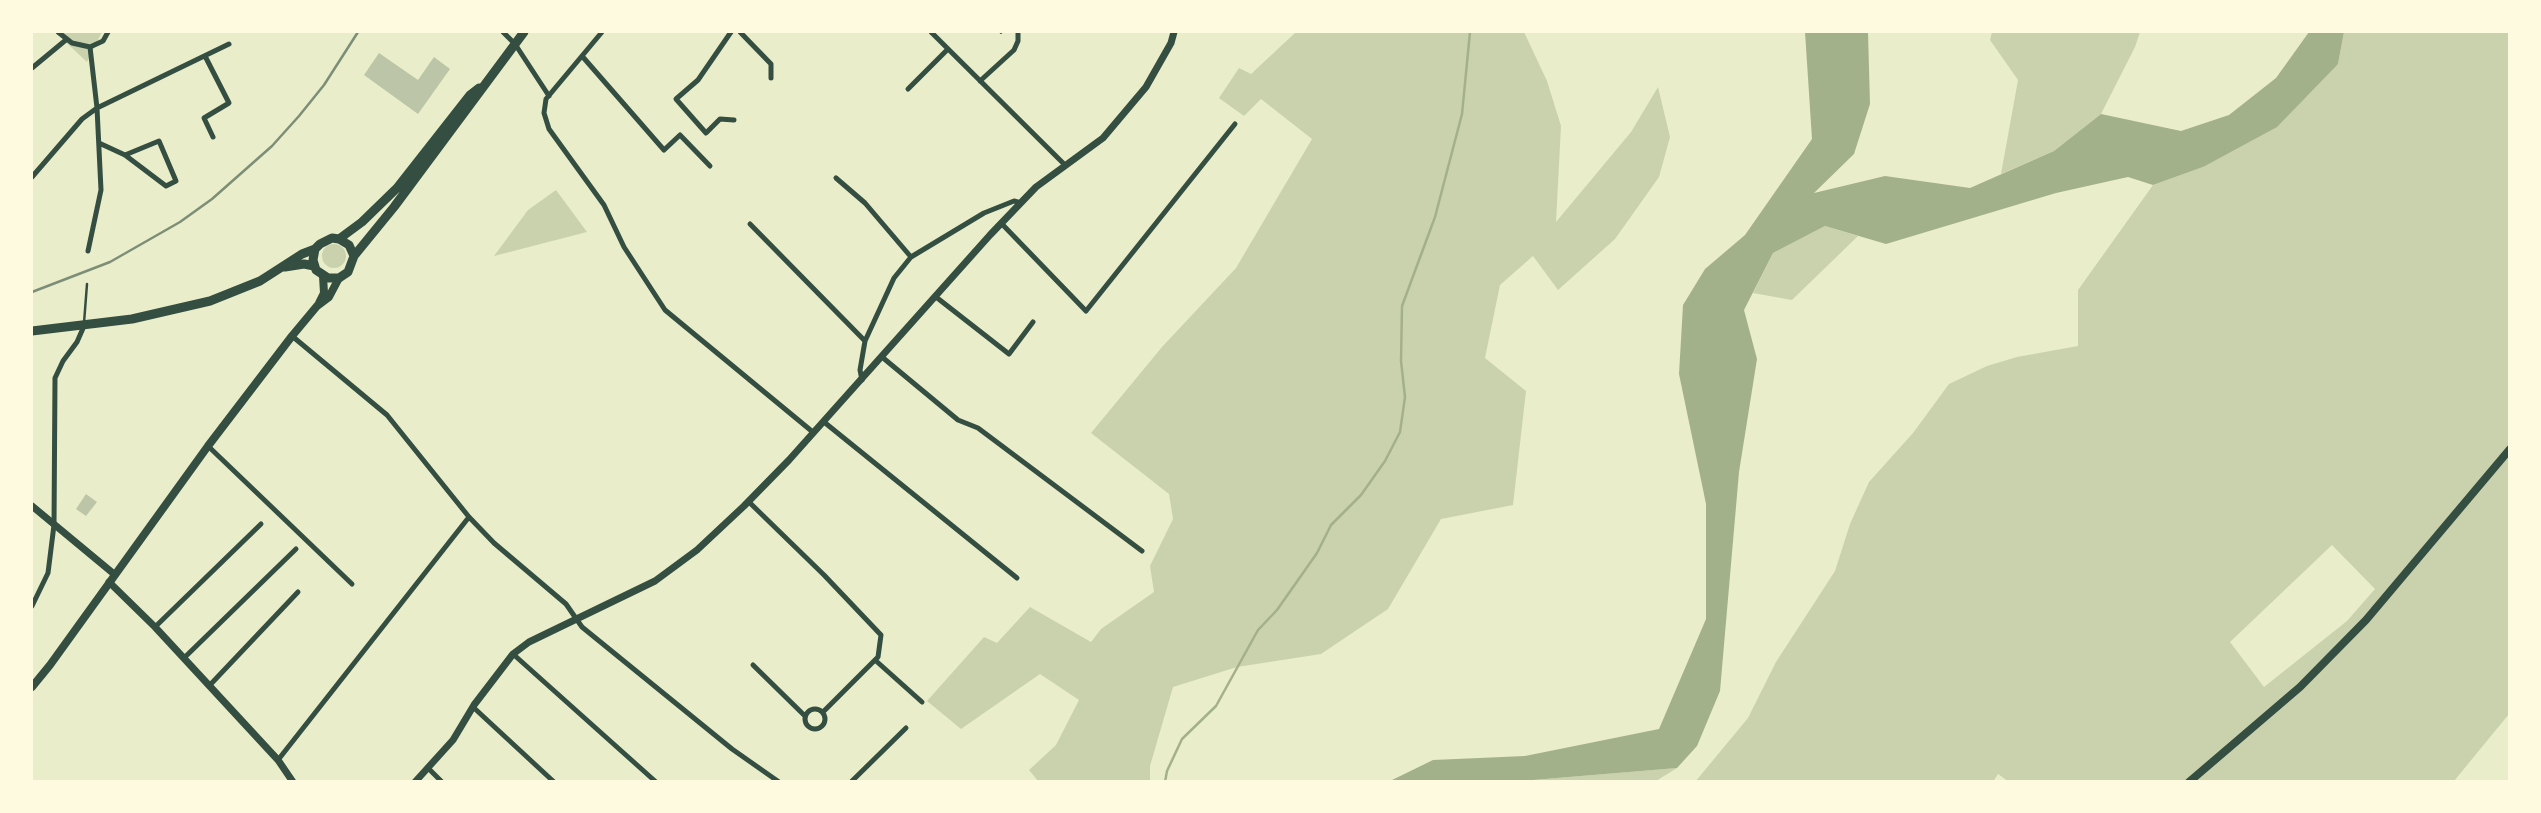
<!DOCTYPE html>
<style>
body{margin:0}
#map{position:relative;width:2541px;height:813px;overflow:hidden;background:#e9edc9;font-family:"PT Sans Narrow",sans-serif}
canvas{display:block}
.frame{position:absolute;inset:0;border:33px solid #fefae0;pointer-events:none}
</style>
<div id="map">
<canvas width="2541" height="813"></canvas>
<div class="frame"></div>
</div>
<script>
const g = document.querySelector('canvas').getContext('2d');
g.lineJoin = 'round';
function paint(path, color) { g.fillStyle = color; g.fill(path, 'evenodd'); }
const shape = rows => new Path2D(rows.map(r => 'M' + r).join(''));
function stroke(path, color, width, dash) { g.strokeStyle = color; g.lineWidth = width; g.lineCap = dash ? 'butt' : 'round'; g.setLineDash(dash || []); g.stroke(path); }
paint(shape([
 [55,32,102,32,87,62],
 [1296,32,1524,32,1547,81,1561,126,1556,222,1631,132,1658,87,1670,137,1659,177,1615,239,1558,290,1533,256,1500,285,1485,358,1526,391,1513,505,1441,519,1388,609,1321,654,1237,667,1173,687,1150,766,1150,781,1038,781,1029,770,1056,745,1079,700,1040,674,961,729,927,701,984,637,997,643,1030,607,1091,642,1101,629,1154,592,1150,566,1173,519,1169,494,1091,433,1162,347,1236,268,1312,139,1261,99,1244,116,1219,98,1239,68,1251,74],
 [1992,32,2140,32,2135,47,2101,114,2054,151,2001,174,2018,80,1990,40],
 [2344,32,2509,32,2509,714,2454,781,2009,782,1998,774,1993,782,1695,782,1748,718,1776,662,1835,571,1850,524,1869,482,1913,433,1949,384,1987,366,2017,357,2078,346,2078,290,2153,185,2203,167,2338,64],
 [2332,545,2375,589,2347,621,2264,687,2230,642],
 [556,190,587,232,494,256,528,210],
 [1825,226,1858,236,1792,300,1753,293,1773,253],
 '322 256a12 12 0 1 1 24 0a12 12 0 1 1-24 0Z',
 [1677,768,1656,781,1521,781]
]), '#cad2ad');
paint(shape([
 [1805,32,1868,32,1870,104,1854,154,1814,193,1885,176,1970,188,2054,151,2101,114,2181,131,2229,115,2276,78,2309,32,2344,32,2338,64,2277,127,2203,167,2153,185,2128,177,2056,193,1886,244,1825,226,1773,253,1744,310,1757,359,1739,472,1720,691,1697,746,1677,768,1521,781,1390,781,1433,760,1525,756,1659,729,1706,619,1706,504,1679,374,1683,305,1705,269,1745,235,1812,139]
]), '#a3b18a');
stroke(shape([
 [1165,782,1167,771,1182,739,1216,706,1258,630,1277,610,1317,553,1331,525,1361,495,1385,461,1400,432,1405,397,1401,361,1402,306,1435,217,1462,114,1470,32]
]), '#a3b18a', 2.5);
paint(shape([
 [379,53,418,80,434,57,450,69,418,114,364,75],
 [86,494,97,502,86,516,76,509]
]), '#bcc5a7');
stroke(shape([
 [1000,32,1001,33]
]), '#344e41', 2);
stroke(shape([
 [84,323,87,284]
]), '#344e41', 2.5);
stroke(shape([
 [58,32,72,43,90,47,103,41,108,32],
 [503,32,515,44,549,96],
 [602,32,546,99,544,113,549,129,604,205,624,247,665,310,814,433],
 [731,32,698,80,676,99,706,133,720,119,734,120],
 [740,32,771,64,771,78],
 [931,32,1065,165],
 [205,56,229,103,204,118,213,137],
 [582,56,664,150,680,135,710,166],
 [32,68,67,39],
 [980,81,1014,50,1018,41,1018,32],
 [908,89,948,49],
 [99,143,125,155,166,186,176,181,159,141,125,155],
 [32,177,82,119,97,108,229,44],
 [836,178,865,203,911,257],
 [1001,223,1086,311,1235,124],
 [750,224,865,341],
 [88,251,101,190,97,108,90,47],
 [936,297,1009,354,1033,322],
 [292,336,387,415,469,517,494,543,566,604,582,627,732,749,779,782],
 [882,357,958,420,978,428,1142,551],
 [862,380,860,370,865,341,894,278,911,257,984,213,1014,201,1021,203],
 [824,422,1017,578],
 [208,446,352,584],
 [749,502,824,575,881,635,878,657,823,712],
 [32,606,48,573,54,525,55,378,63,361,77,342,84,326],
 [155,627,261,524],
 [513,654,656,782],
 [184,658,296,549],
 [875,660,922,702],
 [753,665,805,716],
 [209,686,298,592],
 [473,707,554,782],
 '805 719a10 10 0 1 1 20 0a10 10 0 1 1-20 0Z',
 [278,760,469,517],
 [429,769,442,782],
 [851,782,906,728]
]), '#344e41', 5);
stroke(shape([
 [32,506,114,574],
 [109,582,155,627,278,760,293,782],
 [415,782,453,740,474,705,513,654,529,642,655,581,697,550,744,506,789,460,990,235,1036,187,1103,138,1146,87,1171,43,1174,32]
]), '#344e41', 7);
stroke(shape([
 [319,303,324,293,323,276],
 [32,687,50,665,208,446,292,336,317,306,329,297,339,278],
 [2189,782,2300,687,2366,620,2510,449]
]), '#344e41', 8);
stroke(shape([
 [339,239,362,222,397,188,470,95,479,88],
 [354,256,349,245,339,239,332,238,320,244,315,249,313,260,316,270,328,278,339,278,348,272,354,256,394,207,524,32],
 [285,267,304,264,314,266],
 [32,331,132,319,210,301,260,281,302,254,315,249]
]), '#344e41', 9);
stroke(shape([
 [32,292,110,262,180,222,212,199,272,146,299,116,324,85,358,32]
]), '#7c8e77', 2.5);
</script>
